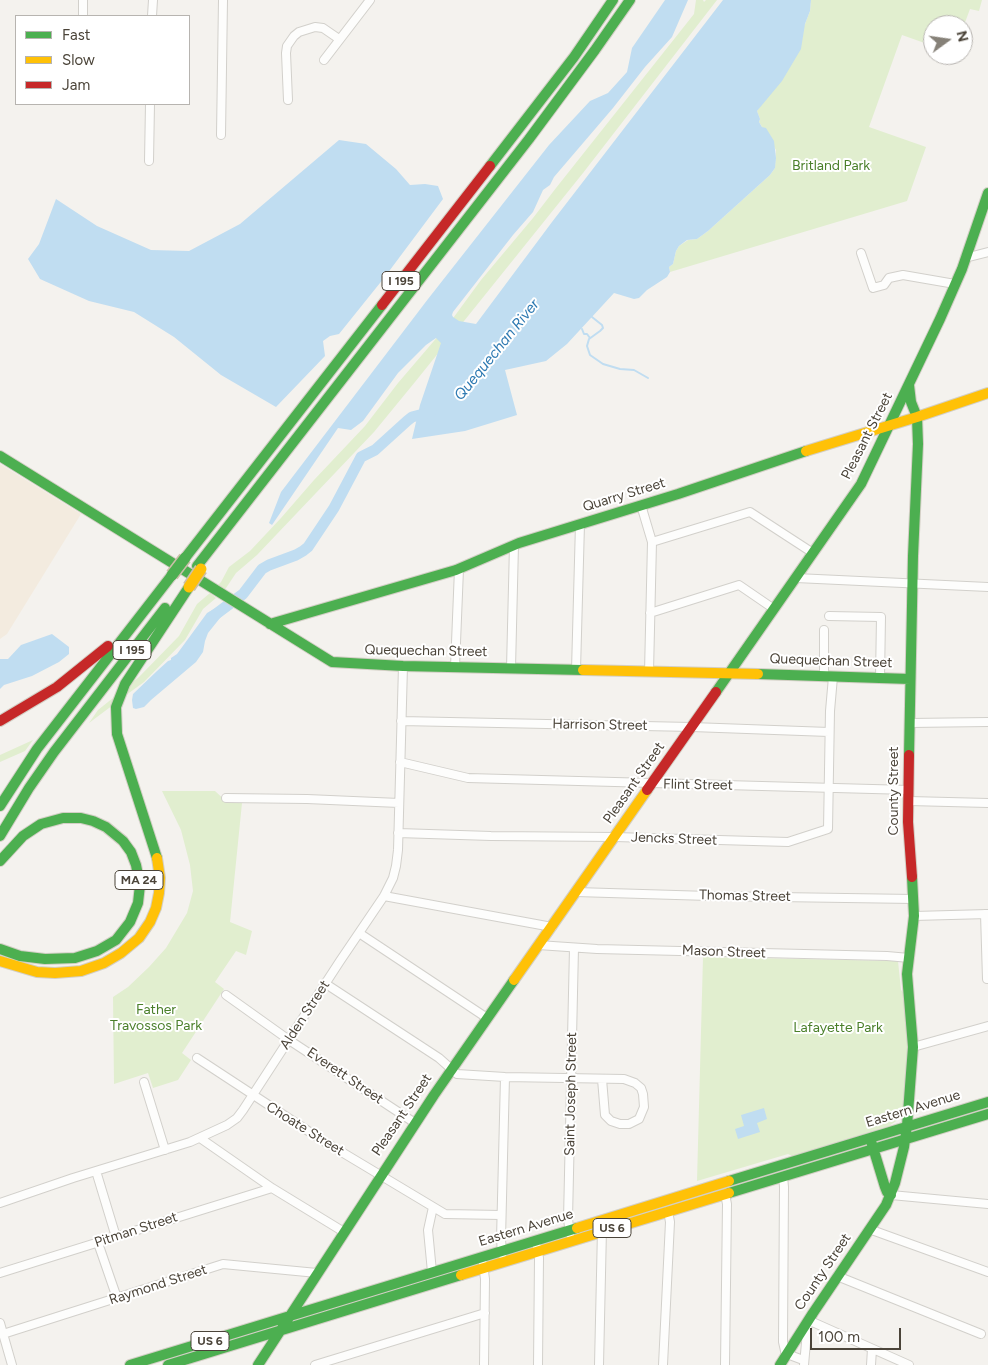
<!DOCTYPE html>
<style>
body{margin:0}
#map{position:relative;width:988px;height:1365px;overflow:hidden;background:#f4f2ee;font-family:Figtree,sans-serif}
canvas{display:block}
.legend{position:absolute;left:15px;top:15px;width:175px;height:90px;box-sizing:border-box;background:#fff;border:1px solid #b7b4b0;margin:0;padding:6px 9px;list-style:none;font-size:15px;color:#4b4439}
.legend li{display:flex;align-items:center;gap:10px;height:25px}
.legend b{width:25px;border:1px solid #b7b4b0}
.north{position:absolute;left:923px;top:15px;width:50px;height:50px;box-sizing:border-box;background:#fff;border:1px solid #b7b4b0;border-radius:50%;rotate:76deg;font-size:14px;font-weight:700;line-height:20px;text-align:center;color:#4b4439}
.north::after{content:'';display:block;margin:auto;width:18px;height:22px;background:#868178;clip-path:polygon(50% 0,100% 100%,50% 72%,0 100%)}
.scale{position:absolute;left:810px;top:1328px;width:91px;height:22px;box-sizing:border-box;border:2px solid #4b4439;border-top:0;padding-left:6px;font-size:15px;line-height:18px;white-space:nowrap;color:#4b4439;-webkit-text-stroke:4px #fff;paint-order:stroke}
</style>
<div id="map">
<canvas width="988" height="1365"></canvas>
<ul class="legend">
<li><b style="height:6px;background:#4caf50"></b>Fast</li>
<li><b style="height:6px;background:#ffc107"></b>Slow</li>
<li><b style="height:6px;background:#c62828"></b>Jam</li>
</ul>
<div class="north">N</div>
<div class="scale">100 m</div>
</div>
<script>
const g = document.querySelector('canvas').getContext('2d');
g.lineJoin = 'round';
function paint(path, color) { g.fillStyle = color; g.fill(path, 'evenodd'); }
const shape = rows => new Path2D(rows.map(r => 'M' + r).join(''));
function stroke(path, color, width, dash) { g.strokeStyle = color; g.lineWidth = width; g.lineCap = dash ? 'butt' : 'round'; g.setLineDash(dash || []); g.stroke(path); }
function drawText(font, color, halo, rows, align = 'center') {
  g.font = font + ' Figtree,sans-serif'; g.lineWidth = 4; g.setLineDash([]); g.textBaseline = 'middle'; g.strokeStyle = halo; g.fillStyle = color; for (const [text, x, y, turn = 0] of rows) {
    g.save(); g.translate(x, y); g.rotate((+turn || 0) * Math.PI / 180); g.textAlign = isNaN(turn) ? turn : align; if (halo) g.strokeText(text, 0, 0); g.fillText(text, 0, 0); g.restore();
  }
}
paint(shape([
 [0,464,81,514,7,634,0,639]
]), '#f3ebdf');
paint(shape([
 [696,0,703,0,704,2,706,0,717,0,583,173,415,382,374,432,257,555,236,573,224,591,217,586,221,582,229,567,250,551,281,518,314,480,365,426,398,383,451,321,481,280,533,218,556,188,694,14],
 [811,0,982,0,979,11,970,9,963,28,963,25,933,25,933,46,902,35,869,127,926,147,907,201,670,272,669,267,673,264,676,251,679,246,688,240,697,239,708,231,770,175,775,168,776,150,759,122,760,119,757,111,805,24,810,11],
 [210,593,216,598,203,609,185,640,144,682,118,701,123,690,139,677,179,636,197,604],
 [118,694,113,705,89,723,98,710],
 [33,740,25,751,0,762,0,755],
 [162,791,215,791,228,803,242,803,230,922,252,931,246,955,236,951,215,982,224,989,182,1053,191,1060,178,1080,153,1088,148,1073,114,1084,113,997,128,987,149,967,166,948,187,913,193,891,190,865,181,830],
 [703,957,898,961,901,990,903,992,908,1042,904,1108,902,1114,899,1119,889,1126,792,1156,788,1154,697,1181]
]), '#e1eecf');
paint(shape([
 [665,0,688,0,672,37,645,67,613,108,554,177,550,185,543,190,533,212,513,235,453,312,452,315,453,317,459,321,476,324,552,222,723,0,811,0,810,11,805,24,801,49,782,81,757,111,760,119,759,122,762,127,766,128,774,141,776,158,775,168,770,175,708,231,697,239,687,240,679,246,676,251,673,264,669,267,670,272,667,277,647,290,639,298,634,299,614,293,567,344,546,361,505,370,517,415,465,431,412,439,420,405,441,343,436,338,426,345,398,373,363,421,351,430,338,428,272,525,269,523,281,492,428,299,549,145,590,101,608,93,627,72,632,48],
 [339,140,366,144,396,169,410,185,425,184,438,186,443,199,384,278,339,334,330,336,323,341,325,356,276,407,221,375,174,337,134,312,89,301,40,279,28,259,39,244,56,199,97,226,151,250,189,251,240,224],
 [221,605,228,611,220,618,208,633,205,641,203,652,196,662,151,700,144,707,136,709,133,708,132,700,133,694,157,671,168,661,171,660,171,658,177,654,207,613],
 [52,634,69,647,69,654,59,662,32,676,4,685,0,689,0,659,8,659,21,645],
 [764,1108,767,1119,757,1123,760,1132,738,1139,735,1129,744,1126,741,1115]
]), '#c0ddf1');
stroke(shape([
 [592,317,602,325,603,328,600,331,589,339,587,346,590,355,603,364,620,369,634,370,648,378],
 [582,329,584,334,587,334,590,338]
]), '#c0ddf1', 2);
stroke(shape([
 [212,617,243,594,262,569,269,565,296,555,303,551,308,547,334,508,361,457,375,450,407,421,412,417,431,412]
]), '#c0ddf1', 11);
const street = shape([
 [83,16,83,0],
 [152,16,153,0],
 [324,60,370,0],
 [288,100,286,53,287,46,294,36,299,32,315,27,323,28,339,39],
 [221,135,223,0],
 [149,161,150,104],
 [861,253,873,288,884,285,889,278,903,275,955,284],
 [965,258,988,252],
 [641,505,652,542,649,672],
 [652,542,750,512,813,553],
 [796,578,988,587],
 [650,613,739,585,774,609],
 [829,616,881,617,880,678],
 [824,630,824,676],
 [455,667,459,569],
 [511,668,514,545],
 [576,670,580,524],
 [401,721,692,727,829,732],
 [910,723,988,722],
 [400,762,468,778,909,790],
 [226,798,307,799,399,803],
 [909,801,988,803],
 [398,833,491,836,615,837,788,842,828,829,830,711,833,677],
 [576,892,709,896,914,899],
 [384,896,552,927],
 [985,914,987,979],
 [914,916,988,914],
 [359,933,487,1018],
 [538,945,597,949,887,956,909,958],
 [326,984,439,1058,457,1074,505,1077,624,1079,635,1083,641,1088,643,1094,644,1107,639,1119,629,1124,620,1124,611,1121,605,1115,602,1079],
 [226,995,289,1040,415,1123],
 [913,1047,988,1026],
 [197,1058,325,1142,445,1214,501,1215],
 [144,1082,165,1150],
 [200,1138,272,1188,344,1232],
 [96,1171,116,1237],
 [783,1176,784,1187,783,1342,785,1351,787,1354,803,1360],
 [891,1195,988,1204],
 [0,1203,73,1178,190,1142,227,1125,237,1118,243,1110,340,961,384,896,393,878,396,866,398,850,403,666],
 [869,1229,988,1272],
 [570,1234,568,1219,574,948],
 [98,1243,117,1298],
 [537,1247,539,1258,538,1365],
 [502,1254,501,1239,505,1077],
 [483,1264,485,1279,484,1365],
 [432,1272,428,1230,433,1207],
 [0,1273,272,1188],
 [837,1276,981,1334],
 [0,1323,12,1365],
 [3,1334,223,1264,317,1273],
 [315,1365,485,1313],
 [599,1365,602,1229],
 [663,1365,670,1222,668,1211],
 [725,1365,727,1204,725,1194],
 [804,1365,808,1320,909,1365],
 [871,1365,872,1349]
]);
const fast = shape([
 [490,166,574,57,613,0],
 [909,385,911,402,917,417,918,444,913,556,909,755],
 [0,456,332,662,403,666,583,670],
 [185,558,382,305],
 [197,566,529,139,595,50,630,0],
 [270,624,456,570,519,543,678,494,806,451],
 [758,674,910,679],
 [716,692,861,484,940,319,962,269,988,193],
 [0,806,37,749,172,575],
 [0,836,29,788,54,752,165,608],
 [157,858,117,734,116,707,125,684,189,587],
 [0,861,23,836,41,824,63,818,81,818,93,821,106,827,123,841,131,852,136,865,140,885,138,903,130,922,116,940,97,951,75,958,45,959,20,956,0,949],
 [871,1141,885,1187,887,1192,891,1195],
 [729,1181,988,1102],
 [729,1193,988,1114],
 [130,1365,577,1228],
 [168,1365,461,1275],
 [258,1365,434,1095,514,980],
 [780,1365,813,1313,886,1205,895,1183,904,1147,907,1126,913,1047,907,974,914,916,912,877]
]);
const slow = shape([
 [806,451,917,417,988,393],
 [583,670,758,674],
 [0,961,37,972,55,973,81,971,104,963,121,953,139,938,150,922,156,908,159,893,160,878,157,858],
 [514,980,647,790],
 [577,1228,729,1181],
 [461,1275,729,1193]
]);
const jam = shape([
 [382,305,490,166],
 [0,721,57,687,108,646],
 [909,755,908,822,912,877],
 [647,790,716,692]
]);
stroke(street, '#d2d0cb', 10);
stroke(fast, '#d3cfc5', 12);
stroke(slow, '#d3cfc5', 12);
stroke(jam, '#d3cfc5', 12);
stroke(street, '#fdfdfc', 8);
stroke(fast, '#4caf50', 10);
stroke(slow, '#ffc107', 10);
stroke(jam, '#c62828', 10);
const fastBridge = shape([
 [172,575,185,558]
]);
const slowBridge = shape([
 [189,587,201,569]
]);
stroke(fastBridge, '#ccbfa9', 14, []);
stroke(slowBridge, '#ccbfa9', 14, []);
stroke(fastBridge, '#4caf50', 11);
stroke(slowBridge, '#ffc107', 11);
for (const [x, y, w] of [
 [401,281,38],
 [132,650,38],
 [139,880,48],
 [612,1228,38],
 [210,1341,38]
]) { const box = new Path2D(); box.roundRect(x - w / 2, y - 9.5, w, 19, 4); g.fillStyle = '#fff'; g.fill(box); stroke(box, '#4b4439', 1); }
drawText('bold 12px', '#4b4439', null, [
 ["I 195",401,281],
 ["I 195",132,650],
 ["MA 24",139,880],
 ["US 6",612,1228],
 ["US 6",210,1341]
]);
drawText('14px', '#4a7f2a', '#fff', [
 ["Britland Park",831,166],
 ["Father",156,1010],
 ["Travossos Park",156,1026],
 ["Lafayette Park",838,1028]
]);
drawText('14px', '#4b4439', '#fff', [
 ["Pleasant Street",867,436,-63],
 ["Quarry Street",624,495,-17],
 ["Quequechan Street",426,651,1],
 ["Quequechan Street",831,661,2],
 ["Harrison Street",600,725,1],
 ["Pleasant Street",634,783,-55],
 ["Flint Street",698,785,1],
 ["County Street",894,791,-90],
 ["Jencks Street",674,839,2],
 ["Thomas Street",745,896,1],
 ["Mason Street",724,952,2],
 ["Alden Street",305,1015,-57],
 ["Everett Street",345,1076,34],
 ["Saint Joseph Street",571,1094,-89],
 ["Eastern Avenue",913,1109,-17],
 ["Pleasant Street",402,1115,-56],
 ["Choate Street",305,1129,32],
 ["Eastern Avenue",526,1228,-17],
 ["Pitman Street",136,1230,-18],
 ["County Street",823,1272,-56],
 ["Raymond Street",158,1285,-18]
]);
drawText('italic 15px', '#2e7ab2', '#fff', [
 ["Quequechan River",497,350,-51]
]);
</script>
